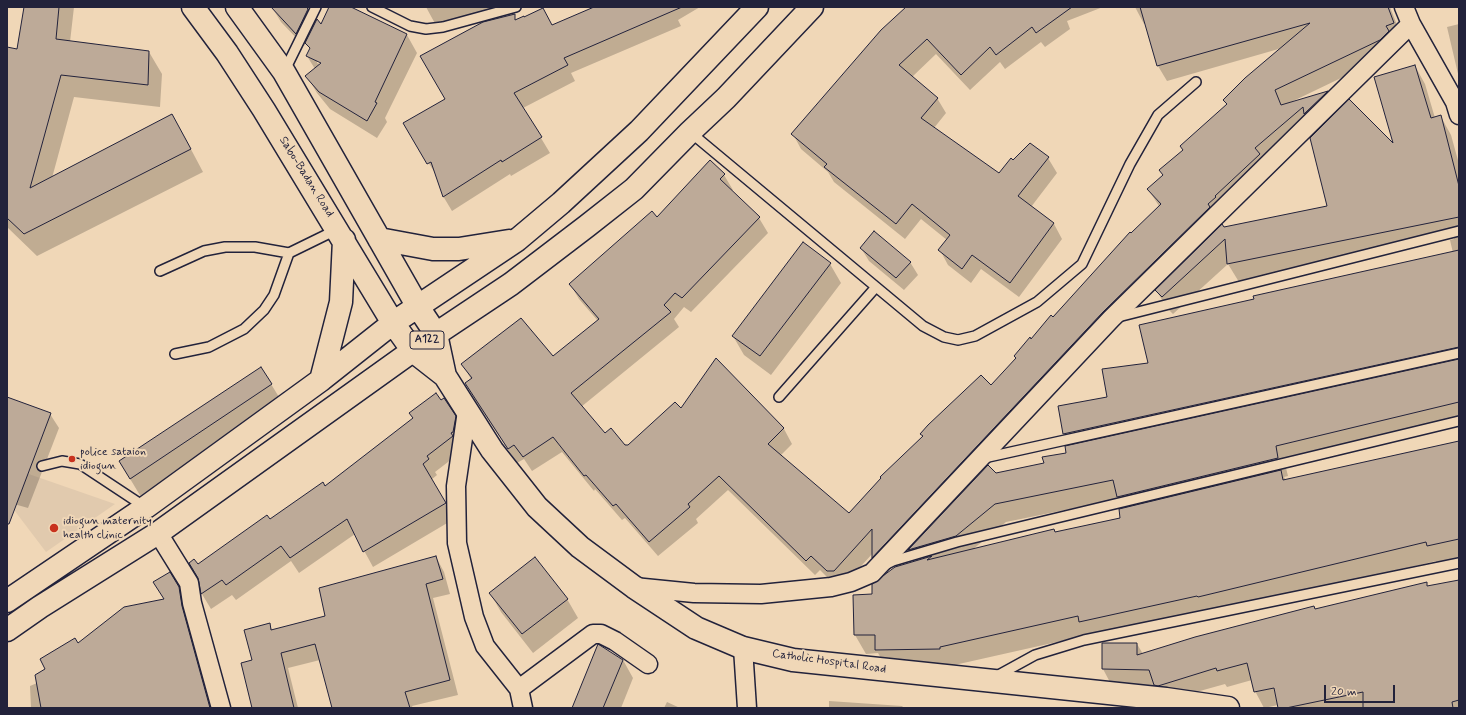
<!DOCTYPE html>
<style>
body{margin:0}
#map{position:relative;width:1466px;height:715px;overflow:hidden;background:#f0d7b7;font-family:Mynerve,sans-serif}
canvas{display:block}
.frame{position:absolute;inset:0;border:8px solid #22223b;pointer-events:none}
.scale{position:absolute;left:1324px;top:685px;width:71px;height:18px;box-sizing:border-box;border:2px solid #22223b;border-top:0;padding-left:5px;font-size:12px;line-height:14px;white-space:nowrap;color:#22223b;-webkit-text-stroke:3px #f0d7b7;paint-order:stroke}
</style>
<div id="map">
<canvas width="1466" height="715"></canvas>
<div class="frame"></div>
<div class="scale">20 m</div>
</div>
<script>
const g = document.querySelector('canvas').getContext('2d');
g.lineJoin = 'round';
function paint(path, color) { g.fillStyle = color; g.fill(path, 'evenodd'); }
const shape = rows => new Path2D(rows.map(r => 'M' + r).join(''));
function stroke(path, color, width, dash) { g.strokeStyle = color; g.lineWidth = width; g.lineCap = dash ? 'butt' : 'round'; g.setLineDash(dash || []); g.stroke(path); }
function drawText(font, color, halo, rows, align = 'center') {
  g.font = font + ' Mynerve,sans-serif'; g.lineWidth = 4; g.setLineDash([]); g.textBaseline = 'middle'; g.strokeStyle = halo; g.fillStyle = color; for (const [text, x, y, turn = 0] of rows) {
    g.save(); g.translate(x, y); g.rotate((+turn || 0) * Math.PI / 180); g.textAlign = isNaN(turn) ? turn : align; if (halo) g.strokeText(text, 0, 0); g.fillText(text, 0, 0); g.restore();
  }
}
paint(shape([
 [23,472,115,504,46,552,8,502]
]), '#e1caae');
paint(shape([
 [25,7,74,7,70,42,149,52,162,74,160,107,74,97,52,178,185,138,203,172,37,256,7,227,7,48,18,50],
 [275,7,305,7,315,24,322,25,331,7,348,7,407,35,417,53,385,118,387,122,377,138,330,109,317,93,307,76,315,69,307,56,310,49,306,42,304,46,281,22,273,9],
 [317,60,326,64,325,66,317,63],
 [426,7,507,7,508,15,438,29],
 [597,7,700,7,678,20,681,26,571,73,575,81,523,108,550,153,511,176,510,174,452,211,443,196,438,178,404,123,446,99,552,26],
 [908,7,1103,7,1067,21,1070,29,1045,47,1041,42,1005,69,1000,62,970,90,936,54,912,77,937,98,946,113,934,128,999,175,1013,162,1048,158,1057,173,1031,207,1054,224,1062,239,1019,297,981,269,971,283,948,265,940,250,947,240,921,219,905,239,834,182,828,172,801,149,793,134],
 [1135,7,1390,7,1402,38,1389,55,1289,103,1327,92,1336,107,1112,327,881,572,873,557,873,553,843,586,836,586,820,570,815,575,728,490,696,519,698,523,658,556,625,518,622,520,595,489,594,491,562,452,532,471,524,459,517,463,474,399,466,384,471,379,462,364,553,358,598,321,579,299,570,284,657,218,710,161,724,175,733,190,731,191,759,218,768,233,691,312,684,307,674,319,679,327,581,407,604,434,629,446,682,410,717,360,784,429,792,444,780,456,849,514,923,437,922,434,991,386,1017,359,1015,356,1159,206,1148,189,1163,175,1160,170,1184,151,1227,105,1224,100,1282,48,1167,81,1158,66,1146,23,1144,24],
 [1459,24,1459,78,1447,27],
 [1415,66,1425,84,1435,118,1441,117,1451,135,1459,164,1459,423,1285,464,1288,476,1284,477,1286,480,1459,442,1459,560,1438,565,1436,561,1209,615,1088,635,950,666,887,669,878,653,866,654,855,635,880,581,891,570,916,562,909,551,988,466,996,474,1045,464,1068,454,1071,446,1064,434,1059,406,1108,398,1149,364,1453,253,1450,240,1454,239,1454,238,1239,282,1228,264,1173,314,1167,308,1156,290,1224,228,1328,206,1395,146],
 [1119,499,1124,508,1122,518,972,550,1006,522],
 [861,248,910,262,918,275,904,290,869,261],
 [830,264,841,283,771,375,744,355,733,336],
 [271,384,282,402,141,497,120,462],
 [7,403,50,414,59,428,28,508,7,502],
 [410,414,455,417,464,433,461,452,435,472,437,475,431,480,454,519,373,567,355,534,299,573,291,561,236,600,232,595,211,609,202,594,197,566,325,487,413,419],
 [436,557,444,572,450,594,433,598,458,695,412,706,413,708,334,708,320,660,288,668,298,708,253,708,253,661,269,624,273,631,326,617],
 [1459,581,1459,708,1279,708,1278,705,1264,708,1255,691,1252,680,1227,687,1225,684,1164,701,1155,686,1112,686,1103,669,1103,644,1137,644,1143,654,1314,607,1316,610,1426,584,1428,587],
 [178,587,188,604,214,708,31,708,30,686,37,683,46,669,78,644,165,600],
 [490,593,567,599,578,618,533,653,501,612],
 [623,660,633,678,621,708,573,708],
 [829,701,902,706,904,708,829,708],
 [667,702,680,708,664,708]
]), '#0003');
const building = shape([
 [24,7,59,7,56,39,149,51,148,85,61,75,30,188,172,114,191,149,24,234,7,218,7,47,17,49,24,7],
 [271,7,306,7,308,9,296,34,271,7],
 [329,7,351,7,407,34,375,102,377,103,367,121,319,92,305,76,321,63,306,56,310,48,305,43,317,19,321,24,329,7],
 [594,7,682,7,564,58,568,65,514,93,542,137,502,162,501,160,443,197,431,162,427,164,403,123,445,99,420,56,483,22,515,14,515,20,524,16,524,17,543,8,552,25,594,7],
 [906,7,1072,7,1036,33,1032,27,996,55,990,47,961,75,927,39,899,65,938,98,921,118,999,173,1011,158,1013,160,1030,143,1049,157,1018,196,1054,223,1010,283,972,255,962,269,938,250,950,235,912,204,896,224,824,167,827,164,791,134,881,30,906,7],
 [1140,7,1388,7,1394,23,1386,26,1389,31,1380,40,1275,90,1281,105,1328,91,1304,114,1303,107,1255,148,1260,154,1215,196,1216,197,1208,204,1210,207,1103,312,872,558,872,529,834,571,827,571,811,556,806,561,719,476,688,504,690,507,649,542,616,504,613,506,586,475,584,476,553,437,523,457,514,445,508,449,465,383,472,378,461,364,521,318,553,356,599,319,569,284,652,211,657,217,710,160,725,174,720,179,760,217,682,298,675,293,664,305,671,312,571,393,605,433,611,428,625,445,628,445,675,402,681,408,716,358,784,428,768,444,849,513,881,478,880,477,923,436,920,434,928,425,981,375,991,385,1016,358,1014,356,1030,337,1031,339,1051,315,1053,317,1130,232,1131,233,1161,204,1147,189,1163,175,1159,170,1183,150,1180,146,1227,104,1223,100,1245,78,1310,23,1157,66,1140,7],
 [1415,65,1431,118,1441,115,1459,186,1459,217,1227,264,1225,239,1162,297,1155,290,1222,224,1224,227,1327,206,1310,138,1349,99,1393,143,1374,77,1415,65],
 [874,231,911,262,896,278,860,248,874,231],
 [803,242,831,263,760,356,732,336,803,242],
 [1459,250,1459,347,1063,434,1058,406,1107,397,1102,369,1148,363,1139,325,1254,299,1253,296,1459,250],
 [1459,359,1459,402,1276,446,1278,458,1117,497,1113,480,995,504,956,536,908,550,988,465,996,473,1044,463,1042,457,1066,453,1065,446,1459,359],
 [261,367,272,384,130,479,119,461,261,367],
 [436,393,441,400,444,398,456,416,453,432,451,433,453,436,427,456,429,459,423,464,446,503,363,552,347,519,290,558,281,546,226,585,222,580,201,594,198,578,189,563,194,559,198,564,267,515,270,519,323,482,325,486,413,418,409,413,436,393],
 [7,397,51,413,9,524,7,524,7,397],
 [1459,441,1459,539,1427,546,1426,542,1198,597,1197,596,1079,622,1078,616,940,647,940,649,875,650,875,635,854,635,853,595,872,594,872,584,895,567,932,556,927,560,1054,529,1055,532,1120,518,1119,509,1281,470,1283,480,1459,441],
 [436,556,443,579,426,584,450,680,405,692,410,708,332,708,315,644,281,653,294,708,252,708,241,663,252,660,244,630,270,623,271,630,325,616,319,588,436,556],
 [535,557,568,599,522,634,489,593,535,557],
 [170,572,179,587,182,606,210,708,41,708,35,675,45,669,40,659,75,638,78,643,124,607,164,599,153,582,170,572],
 [1459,580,1459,700,1452,702,1453,708,1363,708,1363,692,1286,708,1278,708,1274,688,1254,692,1247,663,1217,671,1216,668,1158,686,1154,685,1149,670,1102,669,1102,643,1137,643,1137,655,1195,637,1314,606,1315,609,1427,582,1427,586,1459,580],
 [598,644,623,660,603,708,572,708,598,644]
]);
paint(building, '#bdaa98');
stroke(building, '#22223b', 1);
const service = shape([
 [372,7,410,26,426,29,443,27,516,7],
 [284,72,316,7],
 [690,132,923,326,944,337,958,340,975,336,1037,302,1082,264,1130,164,1158,115,1196,82],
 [160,271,204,251,225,247,255,247,289,253],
 [1118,317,1459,231],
 [175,354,209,347,244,329,264,310,274,295,289,253,336,230],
 [779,397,876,287],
 [984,458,1459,353],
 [42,466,62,461,80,464,145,507],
 [885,565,893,561,957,542,1459,421],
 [995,677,1035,655,1084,640,1459,563]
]);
const minor = shape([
 [1404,7,1411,24,1455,102,1459,115],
 [467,411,456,486,457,543,474,617,485,646,519,689,523,708],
 [158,533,189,583,192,603,221,708],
 [634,587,694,593,761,594,831,587,851,582,872,573,1111,319,1411,24],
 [743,648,747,708],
 [519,689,593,634,601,634,615,641,648,664]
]);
const tertiary = shape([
 [436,334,445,376],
 [413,351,445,376,492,450,537,507,580,547,634,587,696,628,743,648,793,660,1166,699,1228,708]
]);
const trunk = shape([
 [193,7,227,53,264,110,393,323,413,351],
 [237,7,284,72,418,307,436,334],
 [379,239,433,249,459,249,509,241],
 [321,380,341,302,344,240],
 [7,601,146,507,321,380,393,323,517,240,561,203,639,131,757,7],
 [7,630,40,607,158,533,436,334,511,284,587,226,634,189,690,132,726,98,812,7]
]);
stroke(service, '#22223b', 12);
stroke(minor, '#22223b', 21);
stroke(tertiary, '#22223b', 25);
stroke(trunk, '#22223b', 25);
stroke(service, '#f0d7b7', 9);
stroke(minor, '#f0d7b7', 18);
stroke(tertiary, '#f0d7b7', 22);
stroke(trunk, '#f0d7b7', 22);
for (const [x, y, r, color] of [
 [72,459,4,"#c8321e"],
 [54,528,5,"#c8321e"]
]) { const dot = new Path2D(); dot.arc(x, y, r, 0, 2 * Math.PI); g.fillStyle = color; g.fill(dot); stroke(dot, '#f0d7b7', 1.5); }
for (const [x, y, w] of [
 [427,340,34]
]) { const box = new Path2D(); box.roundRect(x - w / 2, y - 9, w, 18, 3); g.fillStyle = '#f0d7b7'; g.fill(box); stroke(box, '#22223b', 1); }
drawText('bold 11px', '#22223b', null, [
 ["A122",427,340]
]);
drawText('12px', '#22223b', '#f0d7b7', [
 ["Sabo-Badan Road",306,177,58],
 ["Catholic Hospital Road",829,662,8]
]);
drawText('12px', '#22223b', '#f0d7b7', [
 ["police sataion",80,452],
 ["idiogun",80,466],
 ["idiogun maternity",63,521],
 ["health clinic",63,535]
], 'left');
</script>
